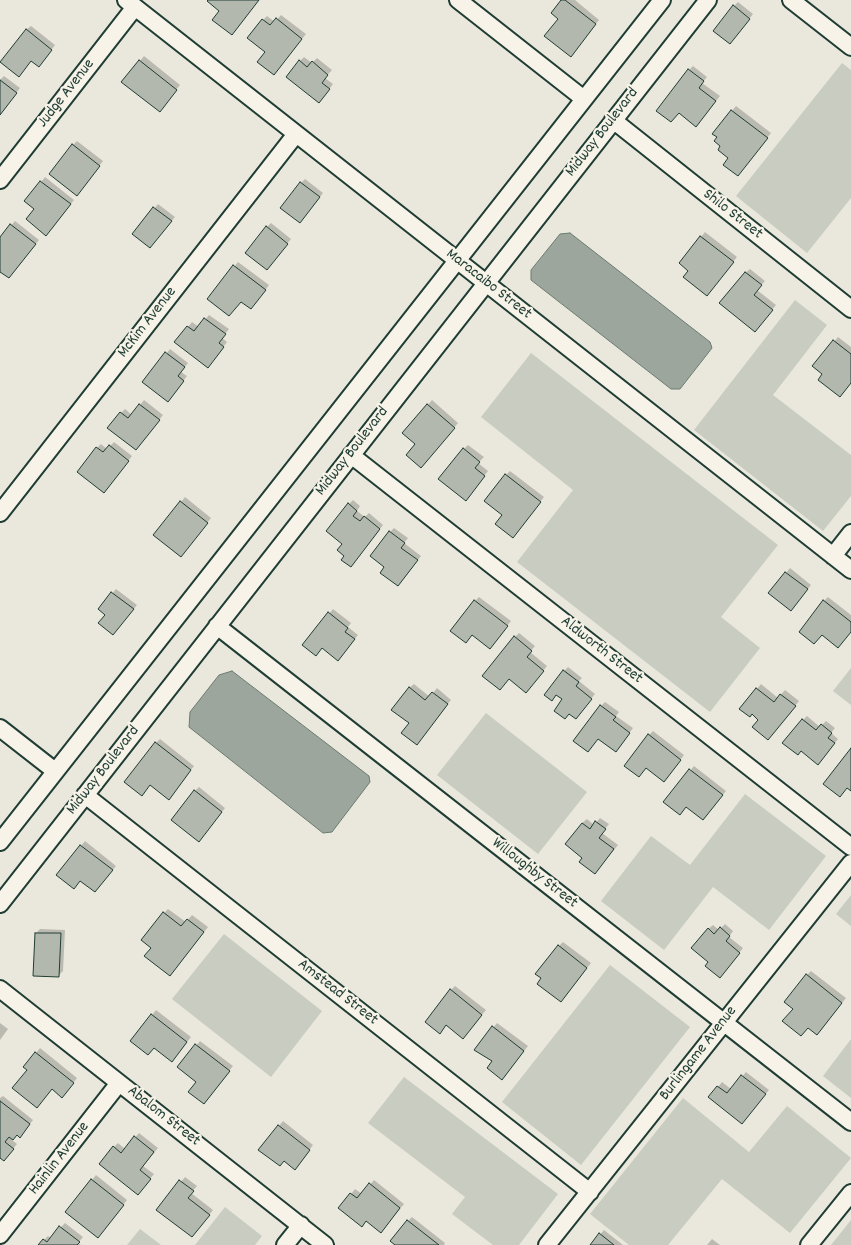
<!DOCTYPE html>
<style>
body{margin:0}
canvas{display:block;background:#eae8dd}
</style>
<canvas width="851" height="1245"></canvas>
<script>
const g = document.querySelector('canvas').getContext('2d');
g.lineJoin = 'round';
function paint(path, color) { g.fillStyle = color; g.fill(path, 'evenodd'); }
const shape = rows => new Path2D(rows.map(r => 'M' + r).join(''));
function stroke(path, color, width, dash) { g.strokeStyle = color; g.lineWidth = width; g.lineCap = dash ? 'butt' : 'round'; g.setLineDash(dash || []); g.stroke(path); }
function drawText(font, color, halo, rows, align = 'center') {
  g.font = font + ' Dekko,sans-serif'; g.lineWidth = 4.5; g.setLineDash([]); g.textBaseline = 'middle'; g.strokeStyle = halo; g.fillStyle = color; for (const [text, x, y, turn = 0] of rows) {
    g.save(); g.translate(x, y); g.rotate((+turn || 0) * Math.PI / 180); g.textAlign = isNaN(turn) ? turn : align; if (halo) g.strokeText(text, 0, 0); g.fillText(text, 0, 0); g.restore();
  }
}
paint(shape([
 [842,63,851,70,851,198,807,253,736,196],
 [795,300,827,325,773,395,851,455,851,496,823,531,694,430],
 [531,353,778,545,721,617,760,648,710,712,517,562,573,490,481,417],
 [851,668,851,705,833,691],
 [486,713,587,792,538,854,437,775],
 [745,794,826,856,769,930,713,887,664,950,601,901,651,836,690,865],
 [851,895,851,926,836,914],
 [224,934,322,1011,271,1077,172,999],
 [610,965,690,1027,581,1165,502,1102],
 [851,1039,851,1098,823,1076],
 [404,1077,558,1194,519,1245,493,1245,452,1214,465,1197,368,1123],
 [683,1098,749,1152,787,1106,851,1158,790,1233,722,1179,668,1245,629,1245,590,1214],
 [225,1207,262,1236,255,1245,195,1245],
 [851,1220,851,1245,831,1245],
 [140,1229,161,1245,127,1245]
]), '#c8ccc1');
const water = shape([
 [570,233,710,342,712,348,680,389,671,389,531,280,531,270,560,234,570,233],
 [232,671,369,776,370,782,332,832,323,833,189,727,190,712,219,675,232,671]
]);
paint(water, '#9ca69c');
stroke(water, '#6a7c72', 1);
paint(shape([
 [562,0,575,0,599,20,575,51,560,18],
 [738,2,753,14,734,38,734,6],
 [281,15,306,34,278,69,266,52,263,20,267,16,275,22],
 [31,26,55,45,43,61,26,30],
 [144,56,180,85,164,106,123,82],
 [304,57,312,63,317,58,332,70,325,78,333,84,323,98,300,61],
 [693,66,707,77,702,83,720,96,700,121,689,70],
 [4,76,20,88,0,114,0,80],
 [736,106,771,133,742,170,730,158,722,146,719,137,714,133],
 [77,141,103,161,81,190,73,145],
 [45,177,74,200,51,230,35,209,26,201],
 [305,179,323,193,304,218,301,183],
 [158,204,175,217,150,247,134,234],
 [15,221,39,240,13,273,0,270,0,238],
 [271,223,291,239,271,264,267,227],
 [705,232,737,257,711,290,680,263],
 [238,262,269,285,255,304,241,300,209,299],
 [750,269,765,281,757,290,776,305,759,326,745,273],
 [209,315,229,329,222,338,227,342,212,362,176,342,192,322,199,327],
 [838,337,851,347,851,382,814,366],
 [170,349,188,363,181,372,187,376,172,396,144,382],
 [144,400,163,415,140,445,121,413,125,409,132,415],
 [432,400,458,423,425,462,417,444,404,433],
 [114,442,132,456,108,487,97,448,101,444,107,449],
 [468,445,484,457,478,463,488,471,470,495,464,449],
 [510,471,544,497,517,532,504,515,506,475],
 [185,497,211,518,185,551,155,535],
 [353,500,360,506,357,511,365,517,369,513,383,525,355,561,346,556,343,543,349,504],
 [394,528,408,538,404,543,421,556,402,581,386,567,390,532],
 [790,568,811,585,795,605,770,592],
 [116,589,137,605,113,634,107,615,99,609],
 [479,597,511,621,494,643,473,634,475,601],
 [828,597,851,615,851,632,822,634,824,601],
 [333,609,351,623,348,627,358,635,342,655,322,647,304,645],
 [519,633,535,646,530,652,547,666,530,687,515,637],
 [568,667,582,678,579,681,595,694,580,713,556,694,564,671],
 [414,684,430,697,437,688,451,700,421,739,410,723,409,688],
 [761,684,778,698,785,690,799,701,772,735,760,719,752,713,741,709],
 [605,702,619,712,616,716,633,728,620,746,601,706],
 [807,716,820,727,826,721,835,728,831,733,838,739,822,759,801,750,803,720],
 [653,731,684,755,668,776,649,735],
 [160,739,194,766,173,794,151,784,156,743],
 [694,766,726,791,703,819,687,806,665,802],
 [199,787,225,808,203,836,195,791],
 [600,818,609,824,602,833,618,845,595,873,582,823,587,819,594,825],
 [85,841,116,866,99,887,81,879,58,875],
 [168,909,186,922,192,915,208,927,174,970,152,948,164,913],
 [725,924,733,931,729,937,743,948,724,972,708,929,713,925,719,930],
 [40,929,65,930,63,971,59,975,36,933],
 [563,942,591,963,565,996,559,946],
 [811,971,846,998,821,1030,794,1009,807,975],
 [455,986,486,1010,467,1033,451,990],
 [156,1010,191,1037,176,1056,154,1047,132,1041],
 [0,1023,8,1029,0,1040],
 [497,1023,528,1046,506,1074,494,1061,476,1049],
 [200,1041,233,1066,208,1098,198,1082,179,1067],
 [40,1048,77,1078,66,1092,25,1067],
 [746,1072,769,1090,746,1118,718,1087,722,1082,731,1089],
 [3,1096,33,1120,24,1132,18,1134,12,1140,17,1144,8,1155,0,1156,0,1098],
 [283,1121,313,1145,299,1164,285,1160,260,1149],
 [139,1133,158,1148,143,1166,154,1174,142,1189,114,1147,118,1143,125,1149],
 [96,1175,127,1200,102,1232,67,1212],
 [185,1177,197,1186,191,1193,213,1210,196,1232,158,1209],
 [374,1180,404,1204,385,1227,340,1208,355,1189,362,1194],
 [412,1217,445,1243,444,1245,397,1245,408,1221],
 [65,1223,83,1237,78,1243,81,1245,39,1245,48,1236,51,1238],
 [604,1230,623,1245,591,1245],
 [712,1239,720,1245,707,1245]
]), '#0003');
const building = shape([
 [208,0,259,0,232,35,212,20,219,11,207,1,208,0],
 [561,0,565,0,596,24,571,57,544,36,558,19,551,13,561,0],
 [733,5,750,19,730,44,713,31,733,5],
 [276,18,302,39,274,75,257,62,265,52,247,38,262,19,270,25,276,18],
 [26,29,52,50,39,67,31,61,19,77,0,62,26,29],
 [139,60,177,90,160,112,121,82,139,60],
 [299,60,307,67,312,61,328,75,322,83,330,89,319,103,286,77,299,60],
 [688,69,704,81,699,88,716,101,696,127,679,113,671,122,656,111,688,69],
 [0,80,17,93,0,115,0,80],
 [731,110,768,138,738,176,723,165,728,158,718,150,720,146,714,141,717,137,712,134,731,110],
 [72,144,100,166,77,196,49,174,72,144],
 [40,181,71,204,46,236,26,219,34,209,24,201,40,181],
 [300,182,320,197,300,223,280,208,300,182],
 [153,207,172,221,150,248,132,234,153,207],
 [10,224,36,244,9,278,0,272,0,237,10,224],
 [266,226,288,244,267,270,245,253,266,226],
 [700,236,734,262,707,296,683,277,688,271,679,263,700,236],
 [233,265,266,290,251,309,241,302,229,316,207,299,233,265],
 [745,272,762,285,754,295,773,310,755,332,719,303,745,272],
 [204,318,226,334,219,343,224,347,208,368,174,342,187,326,194,331,204,318],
 [833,340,851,354,851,383,840,397,818,380,822,374,812,366,833,340],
 [165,352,185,367,178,376,184,381,168,402,142,382,165,352],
 [139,404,160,420,136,450,107,428,120,412,128,418,139,404],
 [427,404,455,428,421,468,406,455,415,444,402,433,427,404],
 [109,445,129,461,104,493,77,472,96,447,103,452,109,445],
 [463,448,480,462,475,468,485,476,466,501,438,479,463,448],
 [505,474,541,502,513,538,495,524,502,515,484,501,505,474],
 [180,501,208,523,181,557,153,535,180,501],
 [348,503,357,511,353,516,360,521,364,516,380,529,351,567,341,560,344,556,337,550,342,544,326,531,348,503],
 [389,531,405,543,401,548,418,560,398,586,380,573,384,567,370,556,389,531],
 [785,572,808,589,791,611,768,593,785,572],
 [111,592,134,609,113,635,98,623,105,615,98,609,111,592],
 [474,600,508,626,490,649,472,635,466,643,450,631,474,600],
 [823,600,851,622,851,632,838,648,822,635,814,644,799,632,823,600],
 [328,612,348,628,345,632,355,639,338,661,322,648,316,656,302,645,328,612],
 [514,636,532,651,527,657,544,671,526,693,509,679,500,690,482,676,514,636],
 [563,670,579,682,576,686,592,699,576,719,569,714,565,719,554,711,562,699,556,695,552,701,544,695,563,670],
 [409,687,425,700,432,692,448,704,417,745,401,733,409,723,391,710,409,687],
 [756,688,774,702,780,694,796,706,768,740,752,727,758,720,752,714,750,717,739,709,756,688],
 [600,705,616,717,613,720,630,733,616,752,598,739,588,752,573,741,600,705],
 [802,719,816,730,821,724,832,733,828,738,835,743,818,765,801,751,798,755,782,743,802,719],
 [648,734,681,760,664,782,646,768,639,777,624,766,648,734],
 [155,742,191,770,169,800,150,785,142,796,124,782,155,742],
 [851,748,851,791,847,788,840,797,823,784,851,748],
 [689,769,723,795,703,820,686,807,680,815,663,802,689,769],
 [194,790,222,812,199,842,171,820,194,790],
 [595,821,606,829,599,838,614,849,595,874,579,862,582,858,565,844,582,823,590,829,595,821],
 [80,845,113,870,95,892,80,881,74,889,56,875,80,845],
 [163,912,181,926,187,919,204,932,170,976,144,956,151,948,141,940,163,912],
 [720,927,730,936,726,941,740,953,720,978,705,966,708,962,691,948,708,928,714,934,720,927],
 [35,933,61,933,59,977,33,976,35,933],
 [558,945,587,968,561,1002,537,984,541,978,535,974,558,945],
 [806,974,842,1003,817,1035,808,1028,801,1036,782,1021,793,1009,784,1002,806,974],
 [450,989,482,1015,463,1039,446,1025,440,1034,425,1022,450,989],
 [151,1014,187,1042,172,1062,154,1048,148,1055,130,1041,151,1014],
 [492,1026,524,1051,502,1080,487,1068,492,1061,474,1050,492,1026],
 [195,1044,230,1071,204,1104,188,1092,196,1082,177,1067,195,1044],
 [35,1052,74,1083,62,1098,52,1089,37,1108,12,1088,27,1070,23,1067,35,1052],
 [741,1075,766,1094,742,1124,708,1097,717,1086,727,1093,741,1075],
 [0,1101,30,1124,20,1138,17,1135,13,1140,9,1137,5,1142,14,1149,4,1161,0,1158,0,1101],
 [278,1125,310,1150,295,1170,284,1161,280,1166,258,1150,278,1125],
 [134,1136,154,1152,140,1170,151,1179,138,1195,99,1164,113,1146,121,1153,134,1136],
 [91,1179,124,1205,98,1238,65,1212,91,1179],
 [179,1180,194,1191,188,1198,210,1215,192,1237,156,1210,179,1180],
 [369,1183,400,1208,381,1233,366,1221,362,1227,338,1208,350,1193,357,1198,369,1183],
 [407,1220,439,1245,395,1245,390,1241,407,1220],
 [59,1226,80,1242,77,1245,38,1245,43,1239,47,1242,59,1226],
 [599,1233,614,1245,590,1245,599,1233]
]);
paint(building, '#b2b8ae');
stroke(building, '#1f3d34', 1);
const minor = shape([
 [126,0,851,570],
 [458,0,584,99],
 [791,0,851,47],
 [613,120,851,309],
 [0,180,135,7],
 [351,455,851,847],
 [0,513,296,134],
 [833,556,851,533],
 [217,626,851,1122],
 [0,728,55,771],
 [85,795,590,1192],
 [0,842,662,0],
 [0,904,708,0],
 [0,989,325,1245],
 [0,1235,119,1083],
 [285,1245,301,1225],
 [547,1245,851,863],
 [809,1245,851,1193]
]);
stroke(minor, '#1f3d34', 20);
stroke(minor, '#f7f3e8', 16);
drawText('16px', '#1f3d34', '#f7f3e8', [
 ["Judge Avenue",67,94,-52],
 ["Midway Boulevard",603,133,-52],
 ["Shilo Street",732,215,38],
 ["Maracaibo Street",488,285,38],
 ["McKim Avenue",148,323,-52],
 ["Midway Boulevard",353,452,-52],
 ["Aldworth Street",601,651,38],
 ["Midway Boulevard",104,771,-52],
 ["Willoughby Street",534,874,38],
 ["Amstead Street",337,993,38],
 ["Burlingame Avenue",699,1054,-52],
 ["Abalom Street",163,1117,38],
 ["Hainlin Avenue",60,1159,-52]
]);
</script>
